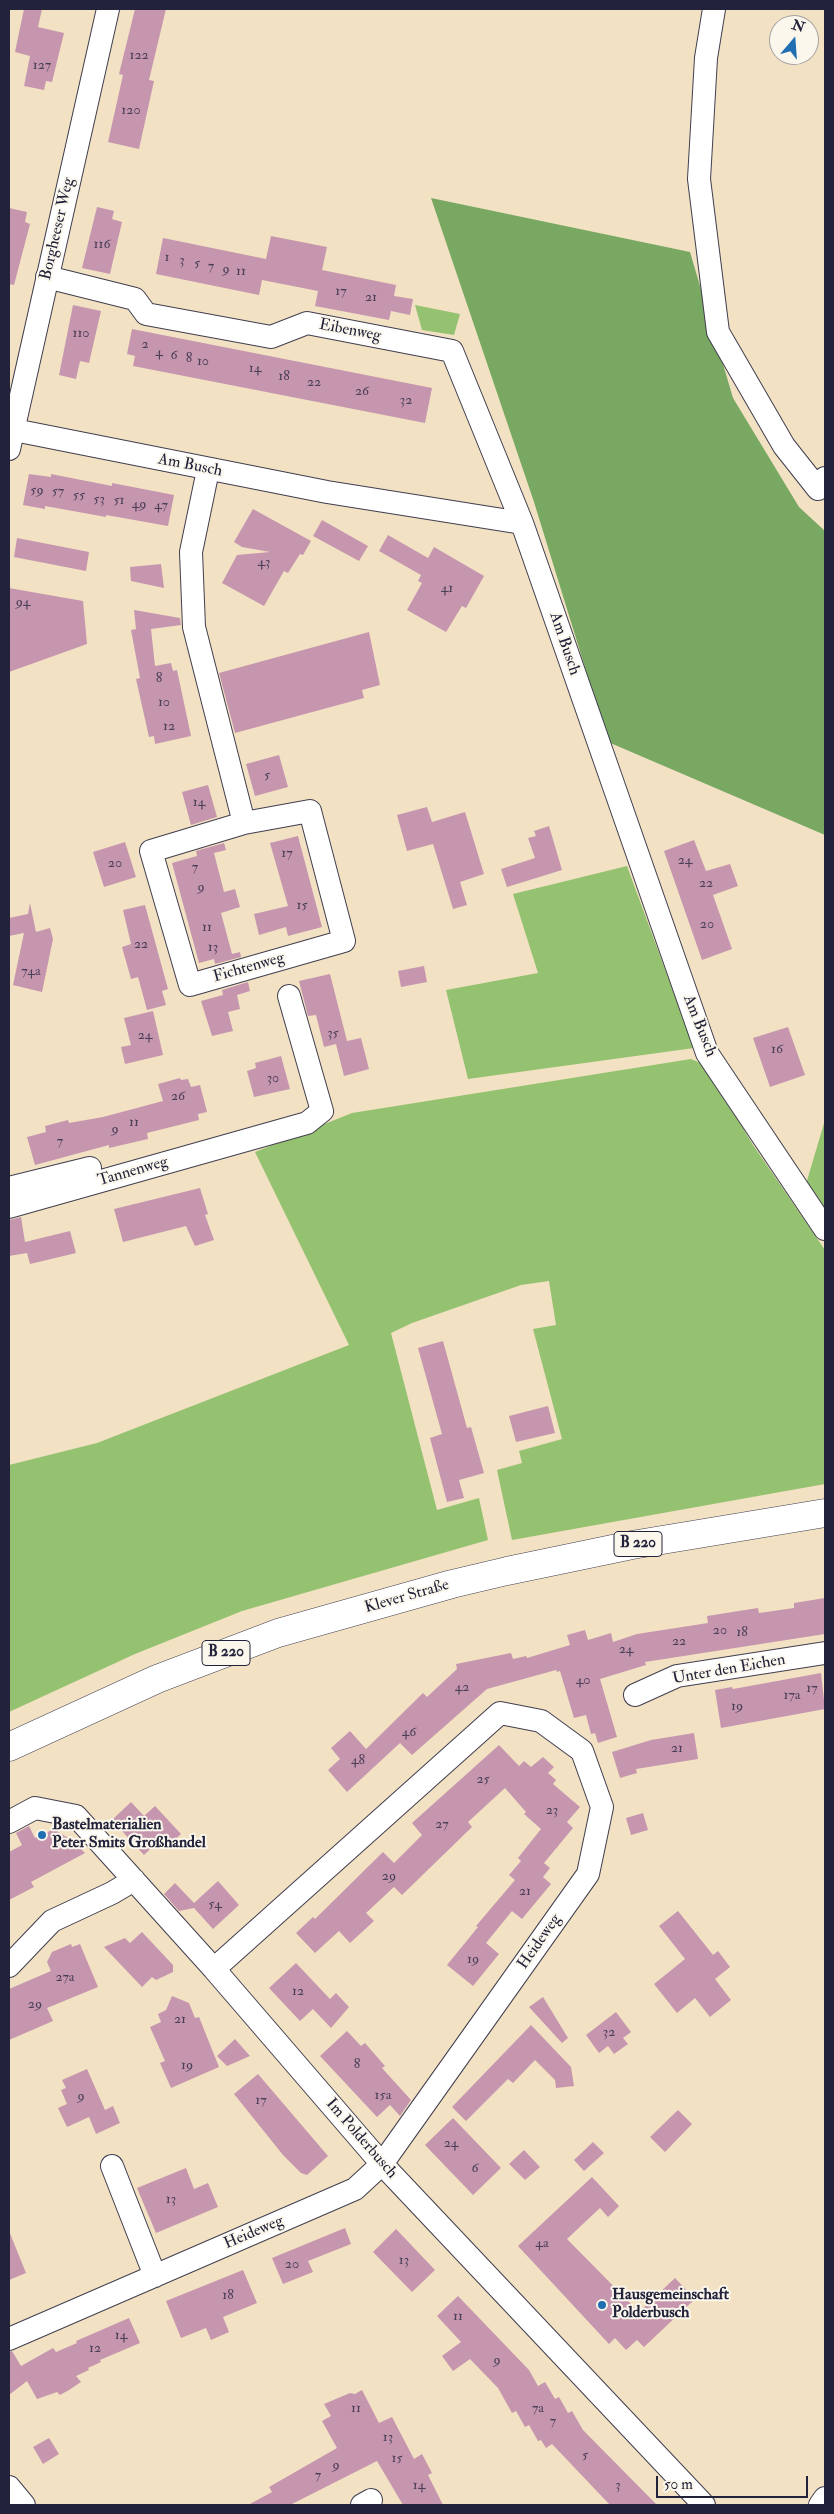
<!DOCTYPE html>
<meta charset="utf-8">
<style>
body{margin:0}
#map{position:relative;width:834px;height:2514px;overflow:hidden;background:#f2e1c3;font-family:"IM FELL Double Pica",serif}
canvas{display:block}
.frame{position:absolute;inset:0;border:10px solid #22223b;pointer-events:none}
.north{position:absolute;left:769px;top:15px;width:50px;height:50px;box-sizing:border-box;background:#fbf7ec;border:1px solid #a4a2a5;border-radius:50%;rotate:18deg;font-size:14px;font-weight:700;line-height:20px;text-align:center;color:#22223b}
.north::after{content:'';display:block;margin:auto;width:18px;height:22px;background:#1f6fb2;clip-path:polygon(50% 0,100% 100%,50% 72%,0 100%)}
.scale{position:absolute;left:656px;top:2476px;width:152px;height:22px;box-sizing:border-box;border:2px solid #22223b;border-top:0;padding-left:6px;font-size:15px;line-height:18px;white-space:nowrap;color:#22223b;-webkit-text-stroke:4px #fbf7ec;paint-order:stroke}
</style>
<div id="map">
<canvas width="834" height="2514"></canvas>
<div class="frame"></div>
<div class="north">N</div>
<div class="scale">50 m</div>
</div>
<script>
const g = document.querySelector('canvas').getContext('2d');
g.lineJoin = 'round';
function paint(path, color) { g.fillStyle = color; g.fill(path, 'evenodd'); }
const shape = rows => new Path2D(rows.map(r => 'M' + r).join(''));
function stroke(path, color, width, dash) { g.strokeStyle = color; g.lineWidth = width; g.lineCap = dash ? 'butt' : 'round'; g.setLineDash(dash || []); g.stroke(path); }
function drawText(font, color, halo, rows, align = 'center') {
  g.font = font + ' "IM FELL Double Pica",serif'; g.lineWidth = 4; g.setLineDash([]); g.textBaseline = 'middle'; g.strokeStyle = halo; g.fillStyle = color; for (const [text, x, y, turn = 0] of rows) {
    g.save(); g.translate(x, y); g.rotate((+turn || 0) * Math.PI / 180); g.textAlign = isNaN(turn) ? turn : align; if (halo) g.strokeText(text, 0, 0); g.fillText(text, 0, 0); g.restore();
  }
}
paint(shape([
 [415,305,460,314,454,335,422,330],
 [627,866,694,1048,468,1079,446,990,538,973,513,894],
 [691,1059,705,1065,753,1145,825,1250,825,1484,512,1540,497,1470,522,1463,519,1451,562,1439,533,1329,556,1325,549,1281,521,1285,412,1323,391,1333,437,1510,479,1498,488,1540,242,1611,135,1654,9,1712,9,1465,97,1443,349,1345,255,1152,352,1113],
 [825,1120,825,1212,806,1184]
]), '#95c270');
paint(shape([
 [431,198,690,252,733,398,799,507,825,531,825,835,608,742,534,502]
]), '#78a862');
paint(shape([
 [24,9,42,9,38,27,64,33,52,82,46,81,44,90,24,86,30,56,15,52],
 [135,9,166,9,149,80,154,81,139,149,108,142,123,75,119,74],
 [97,207,114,211,112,219,122,222,110,274,82,268],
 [9,208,27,212,25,222,30,224,14,285,9,284],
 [271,236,327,247,322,270,396,285,394,296,413,299,410,315,391,311,389,320,315,306,318,291,262,280,259,295,156,274,163,238,266,259],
 [73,305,101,311,89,363,80,361,76,379,59,375],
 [132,329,432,388,425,423,133,366,135,356,127,354],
 [29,474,51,477,51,474,112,486,112,483,174,495,168,526,106,515,106,517,45,506,45,509,23,505],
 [253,509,311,541,303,555,300,554,288,573,284,571,264,606,222,583,237,555,270,552,242,547,234,542],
 [322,520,368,546,359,561,313,536],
 [388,535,428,558,434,547,484,576,466,608,462,606,446,632,407,610,422,583,418,581,421,575,379,551],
 [17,538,89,552,86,571,14,557],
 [161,564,164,588,131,581,130,567],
 [9,588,83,601,87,644,9,672],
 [134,610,180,618,181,625,151,629,155,666,171,663,173,671,177,670,191,736,155,744,154,736,149,737,136,679,140,678,131,630,136,629],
 [369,632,380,685,362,690,364,698,235,733,219,673],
 [279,755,288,787,255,796,246,764],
 [208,785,217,817,191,825,182,792],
 [427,807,432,822,465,812,484,874,460,882,467,905,453,909,433,844,407,851,397,815],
 [549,826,562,870,507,887,501,869,535,858,528,838,536,836,534,831],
 [298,836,322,927,288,936,286,927,259,935,254,914,288,906,270,843],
 [694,840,706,871,730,864,738,886,713,895,732,949,702,960,664,851],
 [125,842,136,877,104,887,93,852],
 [224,843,226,850,214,853,224,892,235,889,240,907,221,913,232,954,240,952,241,957,215,964,214,959,199,963,172,863,197,856,196,851],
 [30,903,36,932,50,928,53,939,42,992,13,985,24,933,9,936,9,918,28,914],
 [145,905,168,989,162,991,166,1005,147,1010,138,977,131,979,122,947,131,944,123,910],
 [424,966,427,982,401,987,398,971],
 [330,974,347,1041,361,1038,369,1069,344,1076,336,1044,324,1047,316,1015,308,1016,299,981],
 [248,982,250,991,237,995,240,1009,228,1012,233,1031,212,1036,201,1001,223,995,222,990],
 [153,1011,163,1055,125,1064,121,1047,131,1045,124,1018],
 [788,1027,805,1075,770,1087,753,1038],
 [281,1056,290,1089,254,1097,247,1071,256,1068,255,1063],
 [180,1078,181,1080,188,1079,191,1087,200,1085,207,1112,198,1114,199,1120,147,1133,148,1139,109,1148,109,1145,35,1165,27,1137,46,1132,45,1126,68,1120,69,1123,103,1117,163,1101,158,1084],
 [200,1188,208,1214,205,1215,214,1240,195,1246,186,1226,123,1242,114,1209],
 [21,1217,25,1242,70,1231,76,1253,30,1264,27,1253,9,1256,9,1220],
 [443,1341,467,1428,471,1427,484,1473,459,1480,464,1498,447,1502,430,1438,442,1434,418,1348],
 [548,1406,555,1433,516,1442,509,1416],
 [825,1598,825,1634,645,1662,646,1665,600,1679,617,1737,598,1743,595,1733,591,1734,586,1715,574,1718,560,1671,557,1672,556,1670,487,1689,412,1755,400,1743,347,1792,328,1770,340,1759,331,1748,350,1731,366,1749,423,1693,427,1697,457,1669,456,1664,511,1653,513,1659,526,1656,527,1658,570,1645,567,1635,585,1630,588,1640,611,1633,613,1642,637,1634,708,1623,707,1616,758,1608,759,1613,794,1608,794,1603],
 [821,1673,825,1709,721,1728,715,1690,732,1687,733,1689],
 [694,1733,698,1759,636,1769,637,1773,620,1778,612,1752,651,1740],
 [499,1745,519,1766,524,1761,531,1767,543,1757,554,1767,548,1773,556,1780,553,1784,580,1807,567,1822,573,1828,544,1863,550,1868,543,1877,551,1884,522,1919,512,1911,486,1943,499,1954,473,1986,447,1965,478,1927,476,1926,515,1880,509,1875,521,1861,518,1858,541,1829,524,1814,526,1812,505,1788,468,1822,472,1827,402,1895,394,1887,366,1913,374,1921,350,1943,339,1931,315,1953,296,1933,313,1917,315,1919,383,1852,394,1863,422,1835,412,1823],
 [131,1802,144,1816,155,1806,181,1834,166,1848,159,1840,144,1855,112,1820],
 [643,1813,648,1830,631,1835,626,1818],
 [29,1826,35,1838,54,1829,74,1842,85,1853,31,1882,34,1887,9,1900,9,1852,22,1845,16,1833],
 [218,1881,239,1905,213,1929,194,1908,179,1911,164,1894,175,1883,194,1903],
 [678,1911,713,1955,718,1951,730,1967,715,1979,731,2000,710,2017,695,1998,677,2013,654,1984,685,1959,659,1926],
 [142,1932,173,1965,173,1972,156,1980,152,1977,142,1987,104,1947,125,1938,130,1943],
 [71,1944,72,1947,80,1944,98,1987,47,2008,53,2021,9,2040,9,1989,51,1971,47,1962,52,1952],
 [296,1963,330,1999,336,1993,349,2007,331,2028,313,2009,300,2021,269,1988],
 [172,1996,189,2003,195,2018,199,2017,219,2067,171,2088,160,2063,165,2061,150,2027,161,2022,158,2014,166,2010],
 [543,1997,568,2038,562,2043,529,2007],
 [616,2012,631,2032,623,2038,628,2044,614,2054,608,2046,599,2053,586,2035],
 [531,2025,571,2067,574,2086,556,2088,555,2080,535,2060,513,2083,508,2079,466,2121,452,2107],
 [347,2031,361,2046,365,2043,385,2066,382,2068,411,2100,400,2116,390,2105,377,2117,320,2056],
 [235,2039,250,2056,227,2066,217,2056],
 [87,2069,105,2110,113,2106,120,2123,96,2134,89,2117,67,2127,58,2108,67,2104,61,2090,66,2088,62,2080],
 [258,2074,328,2156,307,2175,301,2173,283,2155,234,2094],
 [678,2110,692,2124,665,2152,650,2137],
 [453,2118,501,2168,473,2195,425,2145],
 [593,2142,604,2153,584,2171,574,2160],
 [524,2150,540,2167,525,2180,509,2164],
 [186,2168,194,2189,208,2183,218,2207,156,2233,137,2188],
 [592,2177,619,2206,608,2217,600,2208,567,2239,639,2312,675,2278,695,2299,644,2347,637,2340,626,2350,615,2338,609,2344,518,2246],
 [345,2228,351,2244,308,2261,313,2272,283,2284,272,2258],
 [396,2229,435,2270,412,2292,373,2252],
 [9,2231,26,2273,9,2280],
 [243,2270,257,2303,223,2317,229,2332,211,2340,206,2328,181,2338,166,2301],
 [458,2296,529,2370,538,2386,545,2382,555,2399,559,2397,568,2413,572,2411,583,2430,657,2505,610,2505,552,2444,546,2448,541,2440,538,2441,529,2425,525,2427,516,2411,512,2413,498,2388,470,2359,453,2371,442,2356,461,2342,437,2316],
 [129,2318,140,2343,100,2360,101,2362,88,2368,89,2370,76,2376,81,2382,69,2390,60,2395,57,2392,37,2399,27,2381,9,2395,9,2352,12,2351,21,2366,53,2348,56,2352,77,2343,76,2341],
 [362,2390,379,2423,392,2417,414,2459,422,2454,432,2473,428,2475,443,2505,403,2505,377,2461,290,2505,248,2505,272,2492,269,2487,337,2448,322,2421,331,2416,324,2404,350,2393,355,2394],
 [49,2438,59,2454,43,2464,33,2447]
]), '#c696af');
const minor = shape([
 [714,9,706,58,699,179,718,332,784,446,818,489,825,478],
 [47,277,135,299,146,314,271,337,307,323,452,351,522,523],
 [9,429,327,492,522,523,707,1053,825,1229],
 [9,449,108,9],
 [208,470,191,552,194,627,244,823,151,851,190,985,344,941,310,811,244,823],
 [9,1188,90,1168],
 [9,1207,307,1123,322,1111,289,996],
 [635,1695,677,1676,825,1653],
 [9,1822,35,1808,76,1816,214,1969,382,2164,704,2505],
 [9,1966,52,1921,112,1893,134,1880],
 [112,2166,155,2276],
 [9,2339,355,2189,382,2164,588,1874,602,1807,582,1751,541,1721,500,1713,214,1969],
 [9,2487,24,2505],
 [362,2505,371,2500],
 [820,2505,825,2498]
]);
const major = shape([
 [9,1747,157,1679,278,1633,452,1584,507,1571,632,1545,825,1513]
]);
stroke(minor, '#413f4f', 24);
stroke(major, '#413f4f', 29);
stroke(minor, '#fff', 22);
stroke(major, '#fff', 28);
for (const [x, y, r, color] of [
 [42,1835,5,"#1f6fb2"],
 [602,2305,5,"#1f6fb2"]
]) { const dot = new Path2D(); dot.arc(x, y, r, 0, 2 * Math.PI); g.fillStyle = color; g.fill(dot); stroke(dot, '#fbf7ec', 2); }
drawText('14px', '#4b3f58', null, [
 ["122",139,56],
 ["127",42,66],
 ["120",131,111],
 ["116",102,245],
 ["1",167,258],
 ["3",182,261],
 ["5",197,264],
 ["7",211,267],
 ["9",226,270],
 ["11",241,272],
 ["17",341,292],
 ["21",371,298],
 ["110",81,334],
 ["2",145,345],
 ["4",159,353],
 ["6",174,356],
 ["8",189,359],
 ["10",203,362],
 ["14",255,369],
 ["18",284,377],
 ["22",314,383],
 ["26",362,392],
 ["32",406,401],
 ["59",37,491],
 ["57",58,492],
 ["55",79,496],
 ["53",99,500],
 ["51",119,501],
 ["49",139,505],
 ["47",161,506],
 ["43",264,563],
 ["41",447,589],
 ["94",23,603],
 ["8",159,679],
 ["10",164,703],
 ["12",169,727],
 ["5",267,776],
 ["14",199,803],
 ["17",287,854],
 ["24",685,861],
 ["20",115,864],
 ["7",195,868],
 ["22",706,884],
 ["9",201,888],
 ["15",302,906],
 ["20",707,925],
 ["11",207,928],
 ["22",141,945],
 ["13",213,948],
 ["74a",31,972],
 ["35",333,1034],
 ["24",145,1036],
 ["16",777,1050],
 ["30",273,1079],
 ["26",178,1097],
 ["11",134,1123],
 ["9",115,1130],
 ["7",60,1142],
 ["20",720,1631],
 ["18",742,1633],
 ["22",679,1642],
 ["24",626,1650],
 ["40",583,1681],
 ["42",462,1688],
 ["17",812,1689],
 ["17a",792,1696],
 ["19",737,1707],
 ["46",409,1733],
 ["21",677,1749],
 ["48",358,1761],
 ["25",483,1780],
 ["23",552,1811],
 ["27",442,1825],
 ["29",389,1877],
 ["21",525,1892],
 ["54",215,1905],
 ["19",473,1960],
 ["27a",65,1978],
 ["12",298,1992],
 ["29",35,2005],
 ["21",180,2020],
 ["32",609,2033],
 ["8",357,2065],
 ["19",187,2066],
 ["15a",383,2096],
 ["9",81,2097],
 ["17",261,2101],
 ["24",451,2144],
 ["6",475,2169],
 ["13",171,2200],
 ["4a",542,2244],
 ["13",404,2261],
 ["20",292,2265],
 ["18",228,2296],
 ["11",458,2317],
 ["14",121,2336],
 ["12",95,2349],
 ["9",497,2361],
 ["11",356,2409],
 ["7a",538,2409],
 ["7",553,2422],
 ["13",388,2438],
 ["5",585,2456],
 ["15",397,2459],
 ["9",336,2466],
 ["7",318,2476],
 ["14",419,2486],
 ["3",618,2486]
]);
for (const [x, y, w] of [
 [638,1544,48],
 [226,1653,48]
]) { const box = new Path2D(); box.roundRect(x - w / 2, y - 12.5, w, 25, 4); g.fillStyle = '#fbf7ec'; g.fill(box); stroke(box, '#22223b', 1); }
drawText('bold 15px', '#22223b', null, [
 ["B 220",638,1544],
 ["B 220",226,1653]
]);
drawText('16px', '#22223b', '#fbf7ec', [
 ["Borgheeser Weg",58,229,-77],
 ["Eibenweg",350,331,11],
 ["Am Busch",190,466,11],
 ["Am Busch",564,644,71],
 ["Fichtenweg",249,968,-16],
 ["Am Busch",699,1026,68],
 ["Tannenweg",133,1172,-16],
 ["Klever Straße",407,1597,-16],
 ["Unter den Eichen",729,1670,-10],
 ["Heideweg",540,1942,-55],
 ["Im Polderbusch",361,2139,49],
 ["Heideweg",254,2233,-23]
]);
drawText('bold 16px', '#22223b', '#fbf7ec', [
 ["Bastelmaterialien",52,1826],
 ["Peter Smits Großhandel",52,1844],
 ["Hausgemeinschaft",612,2296],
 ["Polderbusch",612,2314]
], 'left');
</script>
